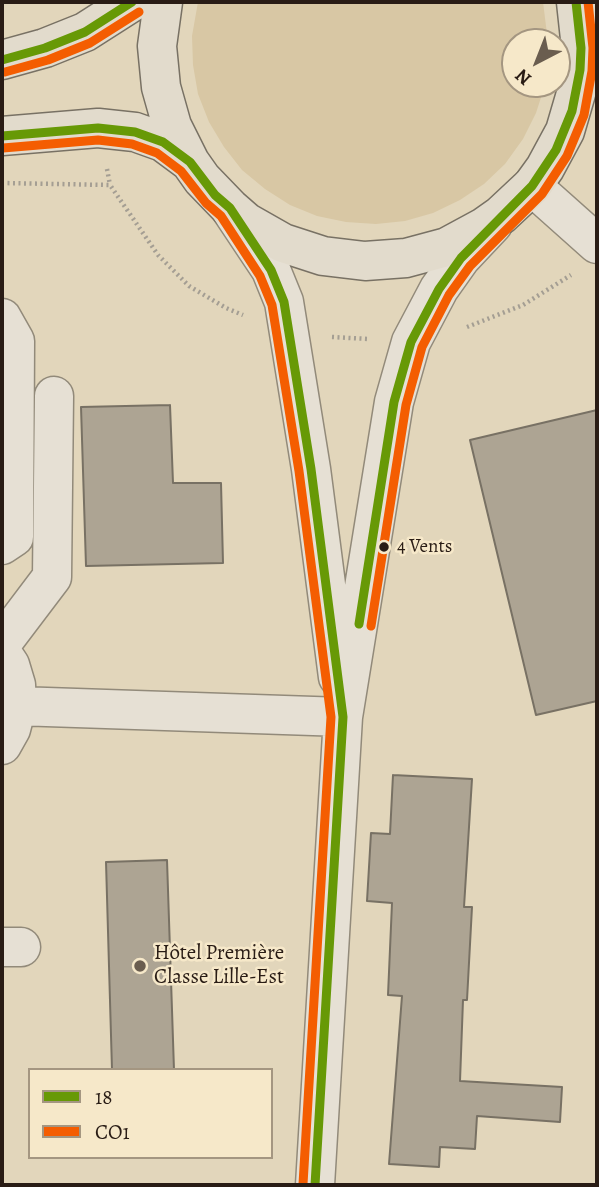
<!DOCTYPE html>
<meta charset="utf-8">
<style>
body{margin:0}
#map{position:relative;width:599px;height:1187px;overflow:hidden;background:#e2d6bb;font-family:Alegreya,serif}
canvas{display:block}
.frame{position:absolute;inset:0;border:4px solid #291c15;pointer-events:none}
.legend{position:absolute;left:28px;top:1068px;width:245px;height:91px;box-sizing:border-box;background:#f6e8c9;border:2px solid #a49681;margin:0;padding:9px 12px;list-style:none;font-size:21px;color:#291c15}
.legend li{display:flex;align-items:center;gap:14px;height:35px}
.legend b{width:35px;border:2px solid #a49681}
.north{position:absolute;left:501px;top:28px;width:70px;height:70px;box-sizing:border-box;background:#f6e8c9;border:2px solid #a49681;border-radius:50%;rotate:222deg;font-size:19px;font-weight:700;line-height:28px;text-align:center;color:#291c15}
.north::after{content:'';display:block;margin:auto;width:24px;height:32px;background:#6a5d4f;clip-path:polygon(50% 0,100% 100%,50% 72%,0 100%)}
</style>
<div id="map">
<canvas width="599" height="1187"></canvas>
<div class="frame"></div>
<ul class="legend">
<li><b style="height:9px;background:#679906"></b>18</li>
<li><b style="height:9px;background:#f45d01"></b>CO1</li>
</ul>
<div class="north">N</div>
</div>
<script>
const g = document.querySelector('canvas').getContext('2d');
g.lineJoin = 'round';
function paint(path, color) { g.fillStyle = color; g.fill(path, 'evenodd'); }
const shape = rows => new Path2D(rows.map(r => 'M' + r).join(''));
function stroke(path, color, width, dash) { g.strokeStyle = color; g.lineWidth = width; g.lineCap = dash ? 'butt' : 'round'; g.setLineDash(dash || []); g.stroke(path); }
function drawText(font, color, halo, rows, align = 'center') {
  g.font = font + ' Alegreya,serif'; g.lineWidth = 5; g.setLineDash([]); g.textBaseline = 'middle'; g.strokeStyle = halo; g.fillStyle = color; for (const [text, x, y, turn = 0] of rows) {
    g.save(); g.translate(x, y); g.rotate((+turn || 0) * Math.PI / 180); g.textAlign = isNaN(turn) ? turn : align; if (halo) g.strokeText(text, 0, 0); g.fillText(text, 0, 0); g.restore();
  }
}
paint(shape([
 [198,2,543,2,548,42,515,42,515,84,545,85,536,113,523,139,505,164,484,184,460,200,433,213,405,221,376,224,346,222,317,216,290,205,265,189,242,170,224,147,209,122,198,94,193,65,192,36]
]), '#d8c7a4');
const building = shape([
 [170,405,173,483,221,483,223,563,86,566,81,407,170,405],
 [597,410,597,701,536,715,470,440,597,410],
 [393,775,472,779,464,907,472,907,467,1000,463,1000,460,1081,562,1087,560,1122,477,1116,475,1149,440,1147,439,1167,389,1164,402,996,388,995,392,903,367,901,371,833,390,834,393,775],
 [167,860,174,1070,112,1070,106,862,167,860]
]);
paint(building, '#ada493');
stroke(building, '#787164', 2);
const minor = shape([
 [532,186,597,244],
 [231,210,271,270,284,302,311,469,338,677],
 [2,318,15,341,14,537,2,545],
 [2,643,52,577,54,396],
 [2,653,10,665,16,685,17,706,11,729,2,745],
 [17,706,343,717],
 [2,947,21,947],
 [315,1185,343,717,394,402,411,342,439,289,461,258,493,224]
]);
const major = shape([
 [163,2,157,46,161,87,172,126,190,162,202,179,230,208,246,222,283,243,323,256,365,261,406,258,447,247,484,227,501,215,532,186,545,168,565,131,577,90,581,48,576,2],
 [2,60,45,48,85,32,132,2],
 [2,136,98,128,135,132,163,142,190,162]
]);
stroke(minor, '#928a7a', 41);
stroke(major, '#787164', 41);
stroke(shape([
 [107,169,110,185],
 [2,183,110,185,158,255,189,286,226,308,243,315],
 [467,327,523,305,571,275],
 [332,337,369,339]
]), '#a49e93', 4.5, [2, 3.5]);
stroke(minor, '#e6e0d4', 38);
stroke(major, '#e2dbcc', 38);
stroke(shape([
 [2,60,45,48,85,32,132,2],
 [2,136,98,128,135,132,163,142,190,162,215,195,230,208,271,270,284,302,311,469,343,717,315,1185],
 [359,624,394,402,411,342,439,289,461,258,532,186,556,150,572,111,580,70,581,48,576,2]
]), '#679906', 9);
stroke(shape([
 [5,72,48,60,90,43,139,12],
 [3,148,98,140,132,144,157,153,181,171,206,203,221,216,260,276,272,305,299,471,331,717,303,1184],
 [371,626,406,405,422,347,449,295,470,266,542,194,567,156,584,115,592,71,593,48,588,2]
]), '#f45d01', 9);
for (const [x, y, r, color] of [
 [384,547,6,"#291c15"],
 [140,966,7,"#6a5d4f"]
]) { const dot = new Path2D(); dot.arc(x, y, r, 0, 2 * Math.PI); g.fillStyle = color; g.fill(dot); stroke(dot, '#f6e8c9', 2.5); }
drawText('19px', '#291c15', '#f6e8c9', [
 ["4 Vents",397,547]
], 'left');
drawText('21px', '#291c15', '#f6e8c9', [
 ["Hôtel Première",154,954],
 ["Classe Lille-Est",154,978]
], 'left');
</script>
